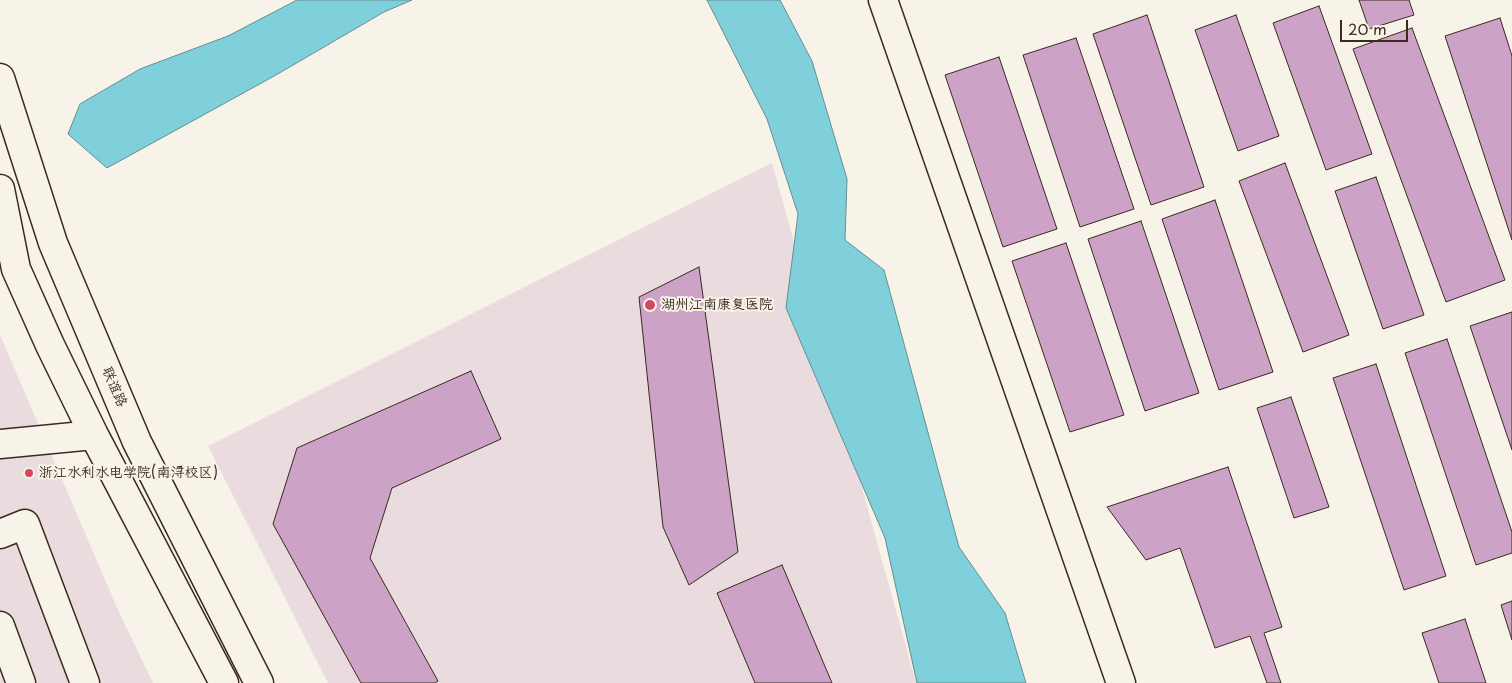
<!DOCTYPE html>
<meta charset="utf-8">
<style>
body{margin:0}
#map{position:relative;width:1512px;height:683px;overflow:hidden;background:#f7f3e8;font-family:"Playpen Sans",sans-serif}
canvas{display:block}
.scale{position:absolute;left:1340px;top:20px;width:68px;height:22px;box-sizing:border-box;border:2px solid #3b2a1e;border-top:0;padding-left:6px;font-size:15px;line-height:18px;white-space:nowrap;color:#3b2a1e;-webkit-text-stroke:4px #f7f3e8;paint-order:stroke}
</style>
<div id="map">
<canvas width="1512" height="683"></canvas>
<div class="scale">20 m</div>
</div>
<script>
const g = document.querySelector('canvas').getContext('2d');
g.lineJoin = 'round';
function paint(path, color) { g.fillStyle = color; g.fill(path, 'evenodd'); }
const shape = rows => new Path2D(rows.map(r => 'M' + r).join(''));
function stroke(path, color, width, dash) { g.strokeStyle = color; g.lineWidth = width; g.lineCap = dash ? 'butt' : 'round'; g.setLineDash(dash || []); g.stroke(path); }
function drawText(font, color, halo, rows, align = 'center') {
  g.font = font + ' "Playpen Sans","LXGW WenKai TC",sans-serif'; g.lineWidth = 4; g.setLineDash([]); g.textBaseline = 'middle'; g.strokeStyle = halo; g.fillStyle = color; for (const [text, x, y, turn = 0] of rows) {
    g.save(); g.translate(x, y); g.rotate((+turn || 0) * Math.PI / 180); g.textAlign = isNaN(turn) ? turn : align; if (halo) g.strokeText(text, 0, 0); g.fillText(text, 0, 0); g.restore();
  }
}
paint(shape([
 [772,163,916,683,328,683,208,446],
 [0,335,118,610,153,683,0,683]
]), '#eadbde');
const water = shape([
 [297,0,412,0,384,12,276,75,107,168,68,134,80,104,140,69,228,36,297,0],
 [707,0,780,0,812,61,847,179,845,240,884,270,959,547,1005,613,1026,683,917,683,885,538,786,308,798,214,767,119,707,0]
]);
paint(water, '#80d0dc');
stroke(water, '#648e90', 1);
const building = shape([
 [1359,0,1409,0,1414,15,1369,29,1359,0],
 [1319,6,1372,154,1326,170,1273,23,1319,6],
 [1147,15,1204,187,1151,205,1093,34,1147,15],
 [1236,15,1279,136,1238,151,1195,30,1236,15],
 [1500,18,1512,56,1512,240,1445,36,1500,18],
 [1412,28,1505,280,1446,302,1353,49,1412,28],
 [1076,38,1134,209,1080,227,1023,55,1076,38],
 [999,57,1057,229,1003,247,945,75,999,57],
 [1285,163,1349,335,1303,352,1239,181,1285,163],
 [1376,177,1424,315,1383,329,1335,191,1376,177],
 [1215,200,1273,372,1219,390,1162,219,1215,200],
 [1141,221,1199,393,1145,411,1088,239,1141,221],
 [1066,243,1124,415,1070,432,1012,261,1066,243],
 [699,267,738,552,689,585,663,527,639,297,699,267],
 [1512,312,1512,450,1470,326,1512,312],
 [1447,339,1512,532,1512,553,1476,565,1405,353,1447,339],
 [1376,364,1446,576,1404,590,1333,378,1376,364],
 [471,371,501,439,392,488,370,558,438,681,435,683,361,683,273,524,297,448,471,371],
 [1291,397,1329,507,1294,518,1257,408,1291,397],
 [1228,467,1282,627,1264,633,1281,683,1267,683,1250,636,1215,648,1180,548,1146,560,1107,507,1228,467],
 [782,565,832,683,755,683,717,593,782,565],
 [1512,601,1512,640,1501,605,1512,601],
 [1465,619,1486,683,1439,683,1422,633,1465,619]
]);
paint(building, '#cca2c6');
stroke(building, '#3b2a1e', 1);
const minor = shape([
 [883,0,1121,683],
 [0,78,53,243,137,442,259,683],
 [0,189,16,269,50,345,94,435,224,683],
 [0,444,94,435],
 [0,534,25,524,85,683],
 [0,626,21,683]
]);
stroke(minor, '#3b2a1e', 31);
stroke(minor, '#f7f3e8', 28);
for (const [x, y, r, color] of [
 [650,305,6,"#d1495b"],
 [29,473,5,"#d1495b"]
]) { const dot = new Path2D(); dot.arc(x, y, r, 0, 2 * Math.PI); g.fillStyle = color; g.fill(dot); stroke(dot, '#f7f3e8', 2); }
drawText('14px', '#3b2a1e', '#f7f3e8', [
 ["湖州江南康复医院",661,305],
 ["浙江水利水电学院(南浔校区)",39,473]
], 'left');
drawText('14px', '#3b2a1e', '#f7f3e8', [
 ["联谊路",114,387,67]
]);
</script>
